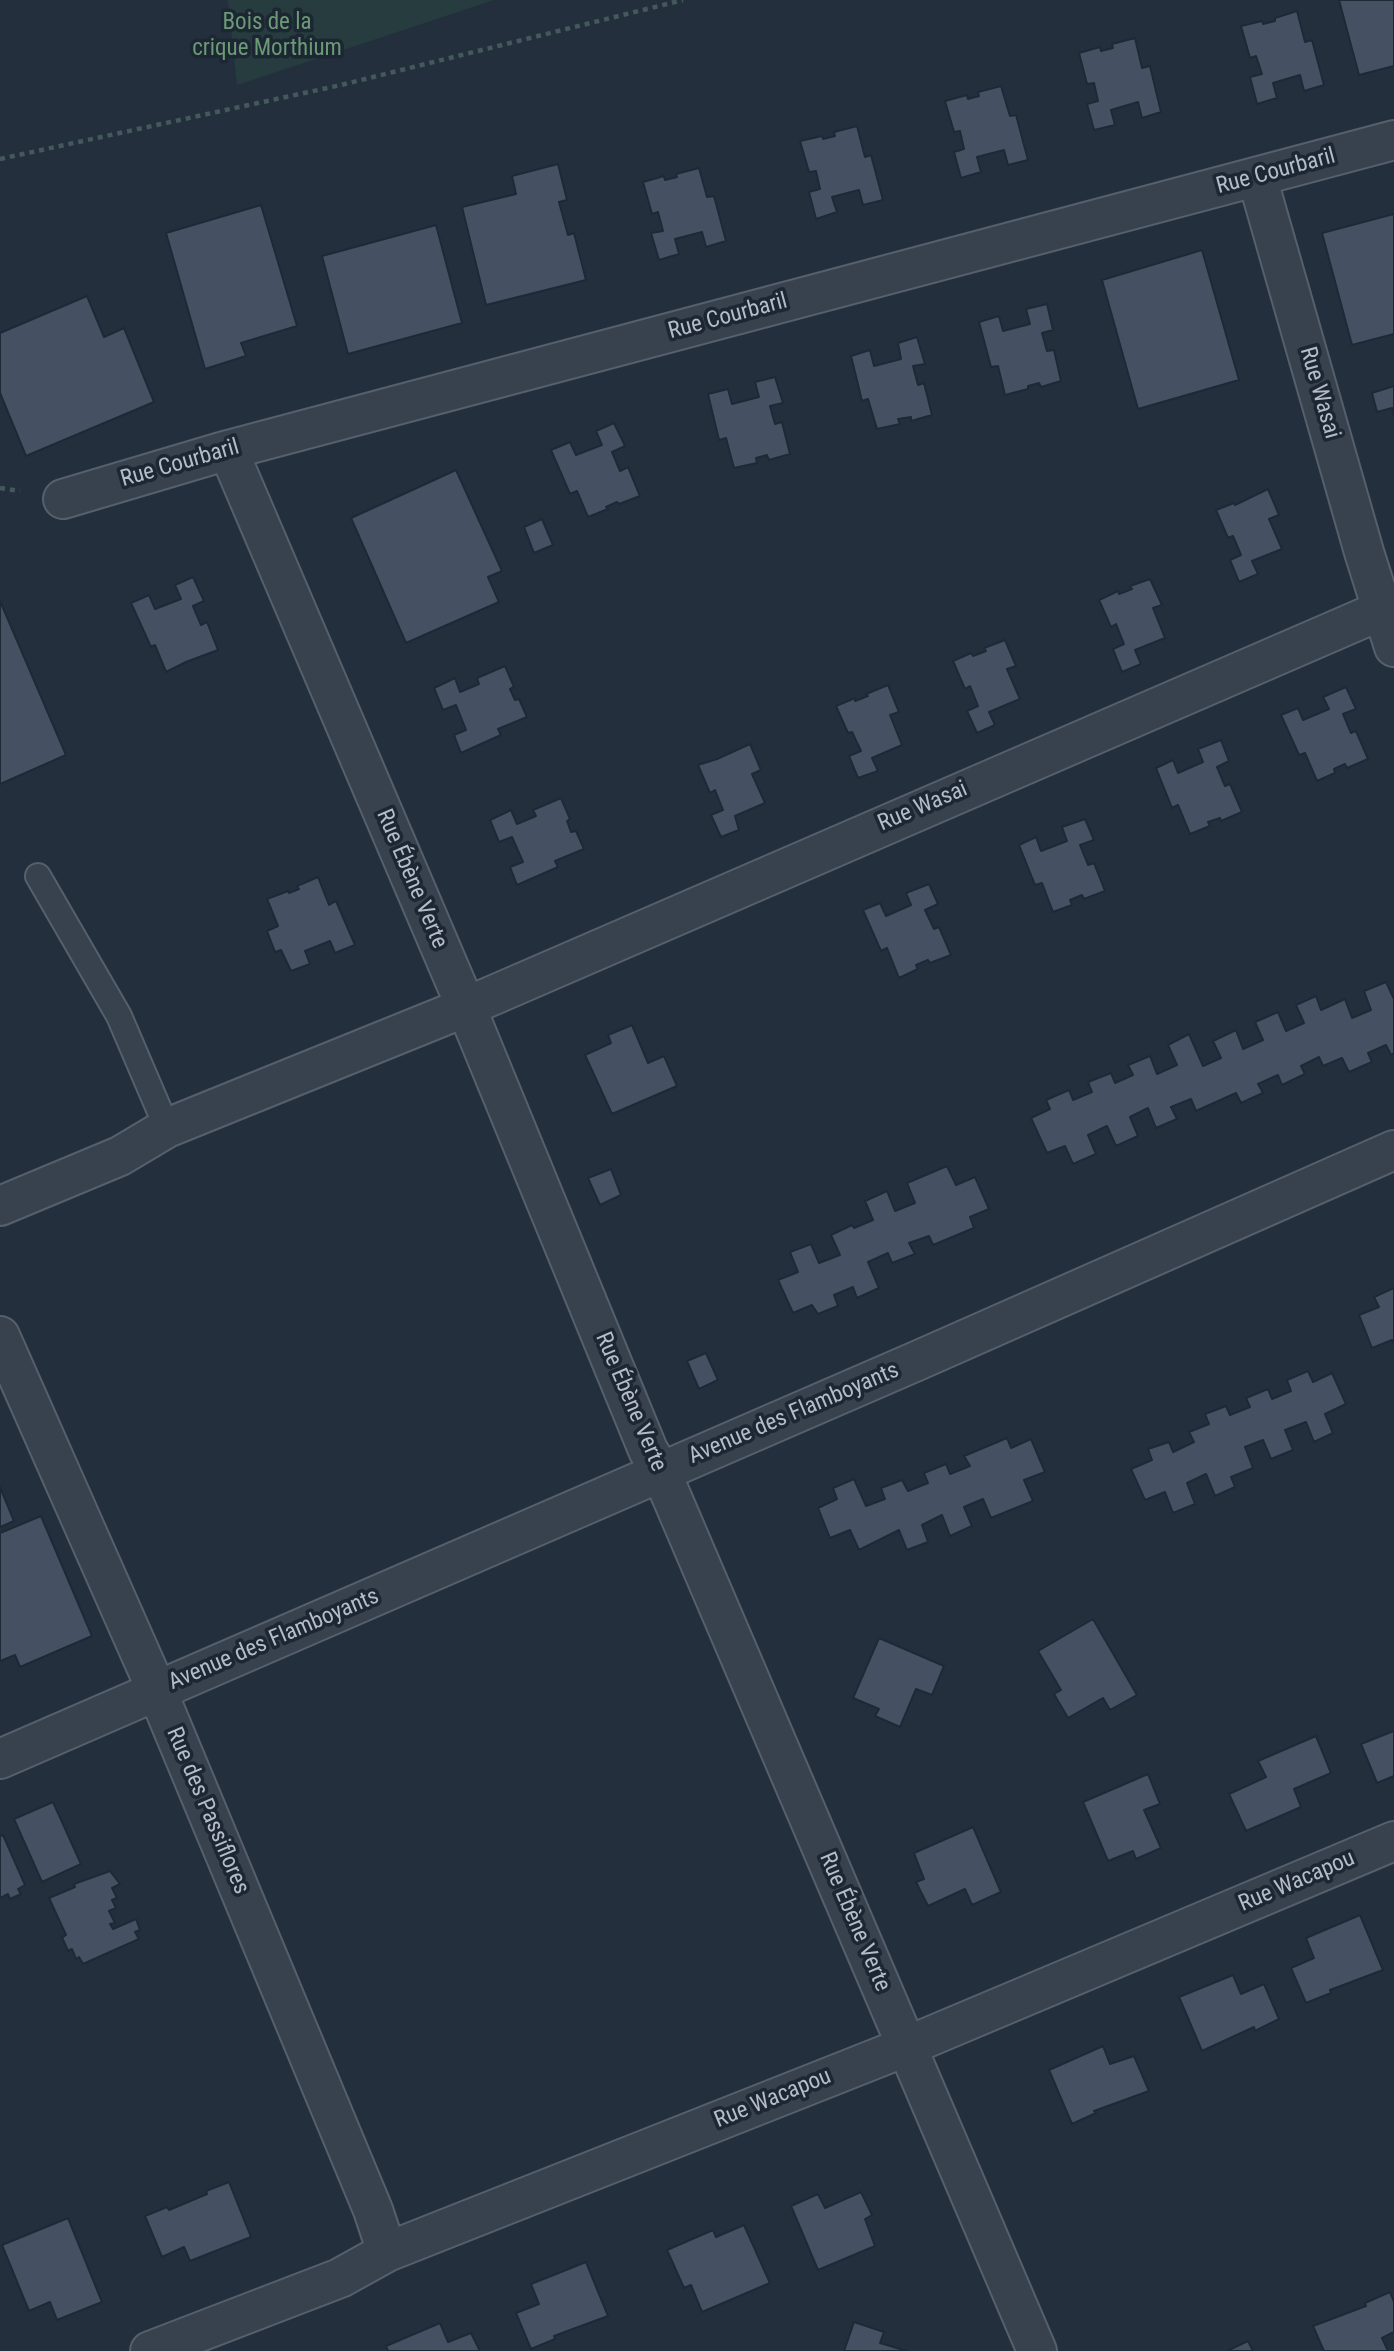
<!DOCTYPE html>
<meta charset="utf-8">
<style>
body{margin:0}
canvas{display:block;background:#242f3e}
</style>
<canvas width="1394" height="2351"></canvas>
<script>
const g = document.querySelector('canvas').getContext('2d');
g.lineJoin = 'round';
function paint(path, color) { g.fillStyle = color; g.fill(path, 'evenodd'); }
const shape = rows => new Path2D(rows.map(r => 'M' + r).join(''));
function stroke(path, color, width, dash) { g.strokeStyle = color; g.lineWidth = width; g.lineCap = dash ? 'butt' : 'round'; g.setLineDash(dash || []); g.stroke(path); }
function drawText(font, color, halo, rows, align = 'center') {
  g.font = font + ' "Roboto Condensed",sans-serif'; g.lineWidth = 7; g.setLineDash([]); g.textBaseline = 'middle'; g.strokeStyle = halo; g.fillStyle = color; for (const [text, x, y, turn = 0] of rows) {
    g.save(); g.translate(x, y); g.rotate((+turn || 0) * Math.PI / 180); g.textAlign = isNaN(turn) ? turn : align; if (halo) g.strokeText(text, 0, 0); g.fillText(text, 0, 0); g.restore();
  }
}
paint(shape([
 [228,0,494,0,237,85]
]), '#263c3f');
const building = shape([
 [1339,0,1394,0,1394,66,1359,75,1339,0],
 [1297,11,1305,42,1312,40,1324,85,1304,91,1300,75,1273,83,1277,98,1257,104,1250,77,1262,74,1256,56,1250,58,1241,26,1262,21,1263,24,1275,21,1275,18,1297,11],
 [1135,38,1142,68,1150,66,1161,112,1142,118,1138,102,1111,110,1115,125,1094,130,1087,104,1098,101,1094,83,1087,84,1079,53,1100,47,1101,51,1113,48,1112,44,1135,38],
 [1001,86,1010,116,1016,115,1028,160,1008,165,1004,150,977,157,981,172,961,178,954,152,964,149,960,131,954,132,945,101,967,95,968,99,979,96,978,92,1001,86],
 [857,126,865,157,871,155,883,200,863,205,859,190,832,197,837,212,816,219,809,192,820,189,816,171,809,172,800,141,822,136,823,139,835,136,834,132,857,126],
 [558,164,567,200,559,202,568,235,574,233,586,280,486,305,462,207,516,194,512,176,558,164],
 [699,168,707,197,714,196,726,241,706,247,702,232,675,239,679,254,659,260,651,233,663,231,658,212,652,214,643,182,664,176,665,180,677,177,676,174,699,168],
 [261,205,297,326,241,343,246,356,205,369,166,233,261,205],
 [1394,214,1394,334,1352,345,1322,233,1394,214],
 [436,225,462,323,348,354,322,256,436,225],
 [1202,250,1239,380,1138,409,1102,280,1202,250],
 [87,296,104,337,124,328,154,402,26,456,0,393,0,333,87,296],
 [1047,304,1053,330,1042,333,1047,351,1054,350,1061,381,1041,387,1039,383,1028,386,1028,389,1005,395,998,366,991,367,979,322,999,316,1003,331,1030,324,1026,309,1047,304],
 [917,337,925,364,913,366,918,385,924,383,932,415,911,421,911,417,898,419,900,424,877,429,868,399,862,401,851,356,870,350,874,366,901,359,898,343,917,337],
 [775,377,783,403,770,406,775,424,782,422,790,454,769,460,767,455,756,458,757,463,734,468,726,438,719,440,708,394,728,389,732,404,759,397,755,382,775,377],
 [1394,386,1394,416,1392,408,1377,412,1372,393,1394,386],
 [614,423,625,446,612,452,620,471,628,467,640,496,619,504,617,502,606,507,608,509,588,517,577,491,570,494,551,450,570,442,576,455,602,445,596,431,614,423],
 [456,470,502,571,488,577,499,602,406,643,351,518,456,470],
 [1268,489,1279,515,1269,519,1282,549,1252,561,1258,574,1239,582,1230,560,1241,555,1233,536,1228,538,1216,510,1234,503,1235,505,1268,489],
 [542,519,553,545,534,553,524,527,542,519],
 [193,577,204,601,193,606,201,625,207,622,218,650,186,662,166,672,155,645,151,647,131,603,149,595,155,609,181,599,175,585,193,577],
 [1150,579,1162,605,1153,608,1165,638,1135,650,1141,664,1122,672,1113,649,1124,644,1116,624,1111,627,1099,600,1118,591,1119,594,1132,589,1130,586,1150,579],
 [0,601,66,755,0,784,0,601],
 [1005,640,1016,666,1007,669,1020,699,989,712,995,725,977,733,967,711,978,706,970,686,965,689,953,661,971,653,973,656,986,651,984,648,1005,640],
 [505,666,514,687,510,689,515,700,519,699,527,717,498,729,501,735,461,753,454,735,466,730,456,705,443,710,434,688,455,678,460,692,479,684,477,678,505,666],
 [888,685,899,712,890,715,902,745,872,758,878,771,858,778,849,756,861,751,852,732,848,733,836,706,855,698,855,701,868,696,866,694,888,685],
 [1346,687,1356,709,1343,714,1351,733,1356,731,1368,759,1347,768,1345,764,1334,769,1335,773,1317,781,1305,753,1299,755,1281,715,1298,708,1303,720,1329,709,1323,697,1346,687],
 [1221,740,1229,761,1217,767,1225,786,1230,784,1242,812,1221,821,1220,818,1208,822,1210,826,1190,834,1178,805,1172,808,1156,768,1173,760,1178,773,1203,762,1198,749,1221,740],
 [750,744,761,770,752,774,765,803,735,816,739,830,721,837,711,815,723,810,715,790,710,793,698,765,717,759,750,744],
 [561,798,570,819,567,821,571,832,576,831,584,849,555,861,558,867,517,885,510,867,523,862,512,837,499,842,490,820,511,810,517,824,536,816,533,810,561,798],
 [1085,819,1094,840,1080,845,1088,865,1094,863,1105,891,1084,899,1082,895,1070,900,1072,905,1053,912,1042,883,1035,885,1019,845,1036,837,1041,851,1067,841,1062,827,1085,819],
 [318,877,329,905,336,901,355,945,335,953,330,941,305,951,310,964,291,971,281,950,275,952,267,931,278,926,267,899,288,891,289,893,299,889,297,886,318,877],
 [929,884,938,904,925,910,934,929,939,927,951,955,930,963,928,960,916,965,918,969,899,978,887,948,881,951,863,910,880,903,886,916,911,905,906,893,929,884],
 [1386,982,1394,999,1394,1053,1391,1055,1386,1045,1368,1053,1372,1062,1349,1072,1342,1058,1323,1066,1319,1057,1301,1066,1305,1074,1282,1085,1278,1075,1258,1084,1263,1093,1241,1103,1236,1093,1196,1111,1191,1099,1171,1107,1177,1119,1156,1128,1148,1108,1130,1117,1138,1136,1116,1146,1107,1126,1088,1135,1096,1154,1073,1164,1065,1146,1047,1153,1031,1118,1050,1109,1046,1100,1069,1090,1073,1100,1092,1092,1088,1082,1111,1073,1115,1083,1133,1075,1128,1065,1150,1056,1157,1074,1177,1065,1168,1045,1189,1034,1203,1066,1221,1058,1213,1041,1236,1030,1243,1049,1263,1040,1255,1022,1278,1012,1286,1031,1304,1023,1296,1005,1316,996,1321,1010,1345,999,1352,1018,1371,1010,1364,991,1386,982],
 [632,1025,648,1063,664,1056,677,1086,612,1114,585,1055,611,1043,608,1035,632,1025],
 [947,1166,956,1185,975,1177,989,1209,970,1217,974,1228,933,1245,929,1236,909,1243,915,1254,892,1263,888,1253,868,1262,879,1288,857,1298,853,1287,834,1295,838,1306,818,1314,812,1305,793,1313,778,1280,798,1272,790,1252,811,1244,819,1263,840,1255,831,1235,852,1225,854,1228,873,1220,865,1201,887,1191,895,1211,915,1203,907,1183,947,1166],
 [611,1169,621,1195,600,1205,588,1178,611,1169],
 [1394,1288,1394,1344,1392,1340,1372,1348,1359,1315,1379,1307,1374,1297,1394,1288],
 [706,1353,718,1380,699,1389,687,1361,706,1353],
 [1308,1371,1313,1382,1332,1373,1346,1404,1325,1414,1333,1433,1314,1442,1306,1422,1285,1430,1293,1450,1271,1459,1263,1440,1245,1447,1253,1468,1231,1477,1235,1487,1215,1496,1206,1474,1187,1483,1195,1504,1173,1513,1165,1492,1145,1500,1131,1469,1152,1460,1148,1449,1169,1442,1173,1452,1194,1442,1189,1432,1209,1424,1205,1414,1226,1406,1230,1415,1250,1407,1246,1398,1268,1389,1272,1399,1291,1391,1287,1380,1308,1371],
 [1007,1438,1011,1448,1031,1439,1045,1472,1024,1480,1033,1501,991,1518,983,1499,964,1507,972,1526,950,1536,942,1515,922,1525,928,1542,907,1550,899,1530,859,1550,850,1530,830,1538,818,1508,837,1499,833,1488,854,1479,866,1506,885,1499,881,1488,902,1480,908,1491,928,1483,924,1473,946,1464,950,1474,970,1466,964,1456,1007,1438],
 [0,1487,14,1521,0,1527,0,1487],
 [41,1516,92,1636,20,1667,15,1655,0,1661,0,1533,41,1516],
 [1093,1619,1137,1695,1110,1710,1103,1698,1068,1718,1054,1694,1061,1690,1038,1651,1093,1619],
 [879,1638,944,1666,932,1695,916,1689,900,1727,875,1716,879,1709,853,1698,879,1638],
 [1394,1731,1394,1776,1377,1783,1361,1744,1394,1731],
 [1316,1736,1331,1773,1294,1789,1301,1807,1246,1831,1229,1794,1266,1777,1258,1761,1316,1736],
 [1148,1774,1160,1804,1144,1810,1161,1848,1136,1859,1133,1851,1108,1861,1083,1802,1148,1774],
 [53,1802,81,1864,42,1882,14,1819,53,1802],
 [973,1827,1001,1892,972,1905,965,1889,928,1906,916,1882,924,1879,914,1853,973,1827],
 [3,1835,25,1885,18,1889,21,1894,10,1899,8,1894,0,1898,0,1836,3,1835],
 [110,1871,120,1884,112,1888,117,1898,112,1900,116,1908,109,1911,115,1923,110,1924,113,1929,136,1919,140,1930,135,1932,139,1939,83,1964,79,1957,76,1959,72,1949,68,1951,62,1937,66,1935,49,1898,75,1887,74,1884,110,1871],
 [1360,1915,1383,1970,1330,1990,1331,1993,1306,2003,1291,1968,1314,1958,1306,1938,1360,1915],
 [1233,1975,1241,1994,1264,1984,1279,2019,1255,2031,1254,2027,1202,2051,1179,1997,1233,1975],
 [1103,2046,1110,2064,1134,2056,1149,2091,1094,2111,1096,2113,1072,2124,1049,2070,1103,2046],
 [229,2182,251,2237,190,2261,184,2247,162,2257,145,2216,167,2207,169,2210,207,2194,206,2191,229,2182],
 [861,2192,872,2215,865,2219,875,2246,818,2270,791,2206,818,2194,825,2208,861,2192],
 [68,2218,102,2302,57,2320,50,2302,29,2311,2,2245,68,2218],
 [744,2225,770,2283,702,2312,691,2285,684,2288,667,2250,713,2230,716,2237,744,2225],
 [586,2262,608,2316,554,2336,555,2339,531,2349,516,2313,539,2304,531,2284,586,2262],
 [1390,2292,1394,2302,1394,2332,1382,2338,1388,2351,1324,2351,1313,2326,1366,2306,1365,2303,1390,2292],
 [854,2322,884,2332,880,2343,907,2351,844,2351,854,2322],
 [440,2323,448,2342,471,2333,480,2351,388,2351,386,2346,440,2323],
 [1248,2341,1253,2351,1227,2351,1248,2341]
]);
paint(building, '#455162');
stroke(building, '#1f2835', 2);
const service = shape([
 [38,876,119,1016,167,1128]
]);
const minor = shape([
 [1257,177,1364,552,1394,647],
 [228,450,466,1007,648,1450,661,1472,1037,2351],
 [63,499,228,450,1394,140],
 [0,1206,120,1156,167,1128,466,1007,1382,610],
 [0,1336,157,1691,373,2210,387,2252],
 [0,1759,919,1360,1394,1150],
 [150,2351,340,2278,387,2252,905,2047,1394,1841]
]);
stroke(service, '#565f6c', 28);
stroke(minor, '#565f6c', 42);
stroke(shape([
 [0,159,341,85,683,0],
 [0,488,20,491]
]), '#44595c', 4.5, [5, 5]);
stroke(service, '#38414e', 24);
stroke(minor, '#38414e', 38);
drawText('23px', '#6b9a76', '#1d2633', [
 ["Bois de la",267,23],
 ["crique Morthium",267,49]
]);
drawText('23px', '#b4bcc9', '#1d2633', [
 ["Rue Courbaril",1276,172,-15],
 ["Rue Courbaril",728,317,-15],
 ["Rue Wasai",1319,393,74],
 ["Rue Courbaril",180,464,-16],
 ["Rue Wasai",923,807,-23],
 ["Rue Ébène Verte",411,879,67],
 ["Rue Ébène Verte",630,1402,67],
 ["Avenue des Flamboyants",794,1414,-23],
 ["Avenue des Flamboyants",274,1640,-23],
 ["Rue des Passiflores",207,1811,67],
 ["Rue Wacapou",1297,1882,-23],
 ["Rue Ébène Verte",854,1922,67],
 ["Rue Wacapou",773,2099,-22]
]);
</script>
